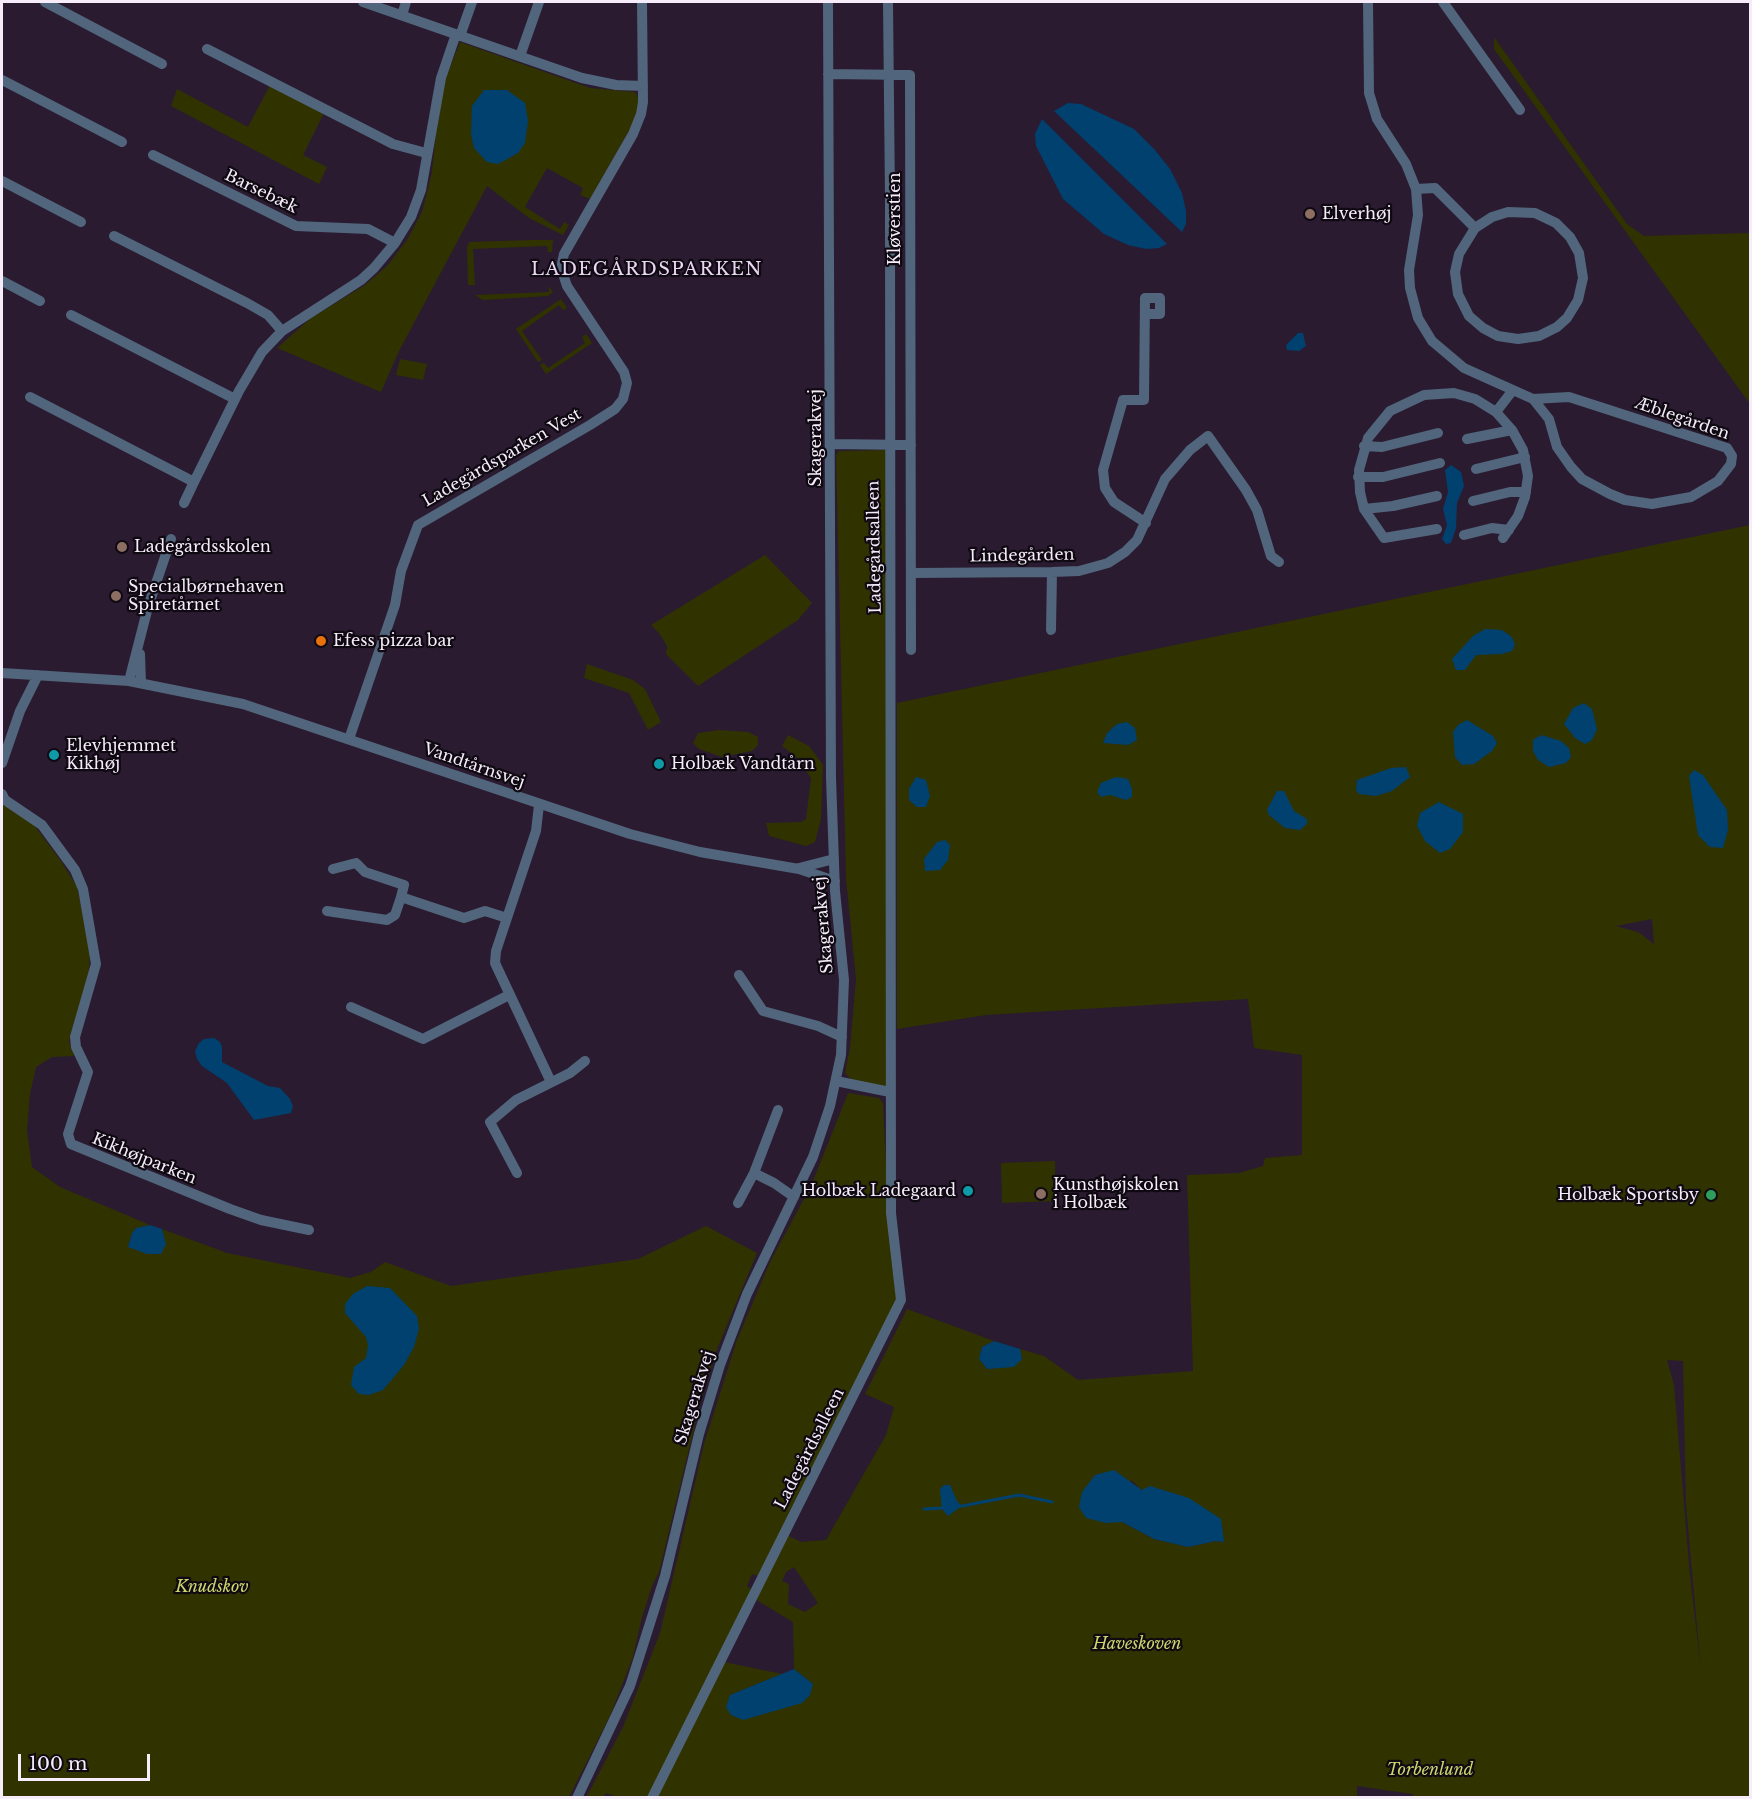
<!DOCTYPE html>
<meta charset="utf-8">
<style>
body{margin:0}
#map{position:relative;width:1752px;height:1799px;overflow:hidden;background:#2a1b30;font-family:"Libre Baskerville",serif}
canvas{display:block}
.frame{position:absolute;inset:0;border:3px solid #f6ecfa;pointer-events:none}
.scale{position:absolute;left:18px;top:1754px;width:132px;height:27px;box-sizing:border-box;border:3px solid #f6ecfa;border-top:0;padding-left:8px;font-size:18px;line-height:21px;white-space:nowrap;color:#f6ecfa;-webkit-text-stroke:4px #0f0912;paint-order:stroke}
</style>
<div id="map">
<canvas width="1752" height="1799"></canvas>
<div class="frame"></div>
<div class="scale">100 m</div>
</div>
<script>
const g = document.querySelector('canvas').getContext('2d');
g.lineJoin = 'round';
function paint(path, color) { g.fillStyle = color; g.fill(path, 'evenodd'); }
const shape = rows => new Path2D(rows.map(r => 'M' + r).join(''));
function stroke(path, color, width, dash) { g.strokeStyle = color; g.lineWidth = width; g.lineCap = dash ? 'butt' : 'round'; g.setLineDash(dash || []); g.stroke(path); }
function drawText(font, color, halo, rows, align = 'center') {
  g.font = font + ' "Libre Baskerville",serif'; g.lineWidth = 4.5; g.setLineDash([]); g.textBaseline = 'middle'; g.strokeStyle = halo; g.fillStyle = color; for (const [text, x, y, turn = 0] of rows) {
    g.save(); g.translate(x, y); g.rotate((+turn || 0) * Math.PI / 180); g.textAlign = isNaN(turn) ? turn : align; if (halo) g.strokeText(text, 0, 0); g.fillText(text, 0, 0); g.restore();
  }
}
paint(shape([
 [1494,37,1627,224,1644,236,1750,233,1750,404,1494,49],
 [460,42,590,88,635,92,639,100,636,113,631,127,590,199,580,195,583,188,547,168,525,207,560,229,564,222,569,225,563,235,529,218,487,186,399,351,381,392,277,348,311,318,365,285,387,266,407,240,422,212,432,172,438,113,447,75],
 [270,85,324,113,303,155,327,167,319,184,171,106,177,89,248,127],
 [533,240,553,240,552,252,548,252,547,246,473,249,475,285,468,285,467,247,469,242],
 [549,286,553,292,548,296,483,300,475,295,549,292],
 [561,299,567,308,563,310,559,305,522,331,542,360,538,362,516,329],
 [586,334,592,343,546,374,540,365,544,363,548,368,585,343,582,337],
 [400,359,427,364,423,380,396,375],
 [886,450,887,1085,884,1087,853,1081,845,1073,850,1048,856,979,846,878,836,455,839,451],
 [1750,525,1750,1797,1413,1798,1413,1794,1357,1786,1357,1798,656,1798,724,1662,782,1674,730,1695,813,1684,794,1669,793,1622,755,1599,787,1535,801,1542,826,1540,886,1435,894,1407,865,1394,907,1309,994,1341,982,1347,979,1359,987,1369,1022,1359,1020,1349,1044,1356,1078,1380,1193,1371,1187,1175,1239,1173,1263,1166,1265,1158,1302,1155,1302,1055,1254,1048,1248,999,986,1015,897,1029,897,703],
 [1652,919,1654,944,1638,932,1616,926],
 [1667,1360,1683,1361,1686,1504,1701,1671,1690,1576,1674,1385],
 [1131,1480,1142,1490,1224,1542,1216,1541,1188,1547,1154,1539,1122,1522],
 [794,1567,818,1603,805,1612,788,1604,789,1584,782,1581,786,1572],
 [765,555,812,603,798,620,698,686,666,654,667,646,659,633,651,625],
 [587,664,633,680,645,689,661,722,648,730,629,693,584,678],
 [719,730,748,732,758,737,758,745,752,751,722,757,699,749,693,743,698,733],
 [788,735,809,746,823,765,821,819,815,842,806,846,769,836,766,823,801,822,806,819,811,779,800,760,782,746],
 [2,803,34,825,61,861,77,887,90,951,89,972,69,1041,74,1056,52,1057,36,1067,30,1094,27,1130,32,1167,60,1187,150,1225,136,1228,132,1233,128,1246,165,1244,162,1229,227,1253,350,1278,371,1272,385,1262,451,1286,638,1259,706,1226,757,1253,715,1354,700,1404,659,1572,652,1586,641,1621,633,1657,610,1716,569,1797,2,1797],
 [848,1093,879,1098,883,1103,887,1187,899,1288,894,1308,758,1576,752,1574,747,1586,752,1590,649,1797,618,1797,606,1793,603,1797,586,1798,623,1727,660,1633,704,1444,737,1340,770,1262,811,1186],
 [1055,1161,1055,1201,1002,1203,1001,1163]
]), '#303300');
paint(shape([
 [484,90,507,90,525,103,528,121,525,143,518,153,498,164,487,162,474,148,471,134,472,106],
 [1068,103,1081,104,1134,129,1155,150,1170,169,1182,193,1186,211,1186,224,1182,232,1054,111],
 [1042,119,1167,244,1159,248,1146,249,1128,245,1104,234,1063,199,1036,146,1035,134],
 [1298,333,1303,333,1306,346,1299,351,1287,350,1286,345],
 [1451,465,1461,472,1464,486,1457,503,1456,528,1451,543,1446,544,1442,539,1447,525,1443,509,1448,492,1445,470],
 [1485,629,1502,630,1512,637,1515,645,1512,651,1502,654,1476,655,1465,670,1456,670,1452,659,1473,636],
 [1584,703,1592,709,1597,729,1592,740,1585,744,1575,738,1564,724,1573,708],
 [1467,720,1493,736,1497,743,1492,751,1474,764,1462,765,1455,757,1453,732,1458,725],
 [1127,722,1135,728,1137,740,1128,745,1103,743,1107,733,1117,724],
 [1541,735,1561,741,1569,748,1571,757,1566,763,1549,767,1538,760,1533,751,1533,740],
 [1406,767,1410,777,1392,791,1376,796,1359,794,1356,790,1357,780,1391,768],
 [1694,770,1703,775,1727,810,1728,830,1723,848,1710,847,1698,835,1689,776],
 [916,777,926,780,930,796,926,807,917,807,909,800,909,789],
 [1116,777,1128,779,1132,789,1132,797,1126,800,1110,795,1101,797,1097,792,1101,783],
 [1277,791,1284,791,1294,811,1307,819,1307,824,1300,830,1285,828,1269,815,1267,810],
 [1439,802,1463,814,1463,832,1450,849,1440,853,1425,841,1417,826,1420,813],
 [945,840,950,845,948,860,940,870,925,871,924,859,937,842],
 [214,1038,220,1042,222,1047,222,1062,268,1086,280,1088,290,1099,293,1106,291,1113,254,1120,227,1083,202,1066,197,1059,195,1051,199,1043,204,1039],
 [150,1225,162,1229,166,1244,161,1254,147,1254,128,1247,132,1233,136,1228],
 [367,1286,390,1288,417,1316,419,1329,414,1347,404,1365,383,1390,369,1395,359,1394,351,1385,354,1367,366,1358,368,1345,366,1337,345,1313,345,1304,353,1294],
 [994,1341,1020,1349,1022,1359,1014,1367,987,1369,979,1359,982,1347],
 [1114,1470,1142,1490,1150,1486,1189,1498,1221,1519,1224,1542,1216,1541,1188,1547,1154,1539,1122,1522,1106,1523,1086,1518,1079,1507,1082,1492,1095,1475],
 [944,1485,950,1485,957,1501,962,1506,948,1516,942,1509,940,1489],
 [794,1669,813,1684,810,1695,802,1703,743,1720,731,1715,726,1707,730,1695]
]), '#004170');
stroke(shape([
 [962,1506,1019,1495,1052,1502],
 [924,1509,942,1508]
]), '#004170', 3);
stroke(shape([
 [45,2,162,64],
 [363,2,582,78,616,85,643,86],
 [1368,2,1369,93,1377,119,1406,164,1416,189,1418,215,1409,270,1410,288,1418,318,1432,341,1464,368,1533,399,1549,419,1557,447,1571,467,1582,479,1610,494,1625,500,1652,504,1691,497,1718,481,1731,464,1732,456,1727,448,1569,397,1533,399],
 [1443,2,1520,110],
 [402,15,406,2],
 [460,36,472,2],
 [207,49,393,144,426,153],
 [520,56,539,2],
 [828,74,910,75,911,650],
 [2,80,122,142],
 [153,155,296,226,368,229,395,243],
 [2,181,81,222],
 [1416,189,1435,188,1475,228,1492,217,1508,212,1535,213,1556,223,1570,237,1579,253,1583,278,1578,300,1567,318,1557,327,1539,336,1518,339,1498,336,1483,328,1469,316,1458,294,1455,272,1459,254,1475,228],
 [114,236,247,303,268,315,282,331],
 [2,281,40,301],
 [1145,314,1160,314,1160,298,1145,298,1144,400,1123,400,1103,470,1105,488,1114,502,1146,523],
 [71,315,235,399],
 [30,397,194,482,239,391,262,352,282,331,361,280,374,268,395,243,411,217,421,190,441,78,456,34],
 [1496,412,1513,390],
 [1467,439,1512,430],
 [831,444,911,445],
 [1364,446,1382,447,1438,433],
 [1476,469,1525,457],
 [1358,477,1383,477,1440,463],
 [1473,501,1510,492,1526,492],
 [184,503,194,482],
 [1364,509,1393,506,1437,496],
 [1437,529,1384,538,1364,509,1360,492,1359,470,1368,438,1390,411,1424,395,1454,393,1475,399,1496,412,1512,430,1523,450,1528,476,1525,497,1518,516,1503,538],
 [1464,535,1492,528,1509,530],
 [911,573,1052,572,1079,571,1108,563,1125,552,1137,540,1165,479,1190,450,1208,436,1246,490,1257,510,1271,556,1279,562],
 [1051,630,1052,572],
 [140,654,141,683],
 [2,673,129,681,243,704,630,834,700,852,799,869,835,881],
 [129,681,148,607,171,539],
 [349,739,395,605,401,571,418,525,590,425,615,409,623,399,627,383,624,372,567,286,561,268,564,254,633,134,641,114,643,102,642,2],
 [2,763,20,711,38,675],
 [2,794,5,800,42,825,75,870,83,889,96,964,75,1037,76,1047,88,1072,68,1134,71,1144,230,1209,261,1220,309,1230],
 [539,805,536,831,496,951,495,963,551,1082],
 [799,868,834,859],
 [333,869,356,863,365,872,404,885,401,897,464,918,485,911,507,918],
 [327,911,387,920,395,915,401,897],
 [739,975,763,1011,818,1026,842,1037],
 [351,1007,423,1039,509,995],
 [836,1081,890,1092],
 [517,1173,490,1122,516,1100,570,1073,585,1061],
 [754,1173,774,1183,794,1197],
 [738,1203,754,1173,778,1110],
 [577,1798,630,1686,665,1576,699,1434,720,1365,747,1294,813,1157,830,1106,841,1055,844,980,835,891,831,778,828,2],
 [652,1798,901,1300,891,1213,890,199,888,2]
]), '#51657c', 10);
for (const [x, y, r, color] of [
 [1310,214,6,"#8d6e63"],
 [122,547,6,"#8d6e63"],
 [116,596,6,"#8d6e63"],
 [321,641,6,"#e8710a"],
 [54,755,6,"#0f9aa8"],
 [659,764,6,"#0f9aa8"],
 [968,1191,6,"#0f9aa8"],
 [1041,1194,6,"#8d6e63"],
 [1711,1195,6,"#2e9e5b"]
]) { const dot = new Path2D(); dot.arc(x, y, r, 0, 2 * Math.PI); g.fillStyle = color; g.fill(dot); stroke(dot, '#0f0912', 2); }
drawText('16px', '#f6ecfa', '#0f0912', [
 ["Barsebæk",261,192,26],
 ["Kløverstien",895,219,-90],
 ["Æblegården",1682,419,19],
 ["Skagerakvej",816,438,-90],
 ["Ladegårdsparken Vest",502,458,-30],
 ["Ladegårdsalleen",875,547,-91],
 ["Lindegården",1022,556,-1],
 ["Vandtårnsvej",474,766,19],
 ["Skagerakvej",824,925,-95],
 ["Kikhøjparken",144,1159,22],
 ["Skagerakvej",695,1398,-73],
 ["Ladegårdsalleen",810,1449,-63]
]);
drawText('16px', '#f6ecfa', '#0f0912', [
 ["Elverhøj",1322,214],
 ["Ladegårdsskolen",134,547],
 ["Specialbørnehaven",128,587],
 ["Spiretårnet",128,605],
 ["Efess pizza bar",333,641],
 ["Elevhjemmet",66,746],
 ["Kikhøj",66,764],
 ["Holbæk Vandtårn",671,764],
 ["Kunsthøjskolen",1053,1185],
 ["i Holbæk",1053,1203],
 ["Holbæk Ladegaard",956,1191,"right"],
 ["Holbæk Sportsby",1699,1195,"right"]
], 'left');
drawText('italic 16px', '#ced66d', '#0f0912', [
 ["Knudskov",212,1587],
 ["Haveskoven",1137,1644],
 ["Torbenlund",1430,1770]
]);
g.letterSpacing = '1.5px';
drawText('18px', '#ead6f2', '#0f0912', [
 ["LADEGÅRDSPARKEN",647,270]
]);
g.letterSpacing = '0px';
</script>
